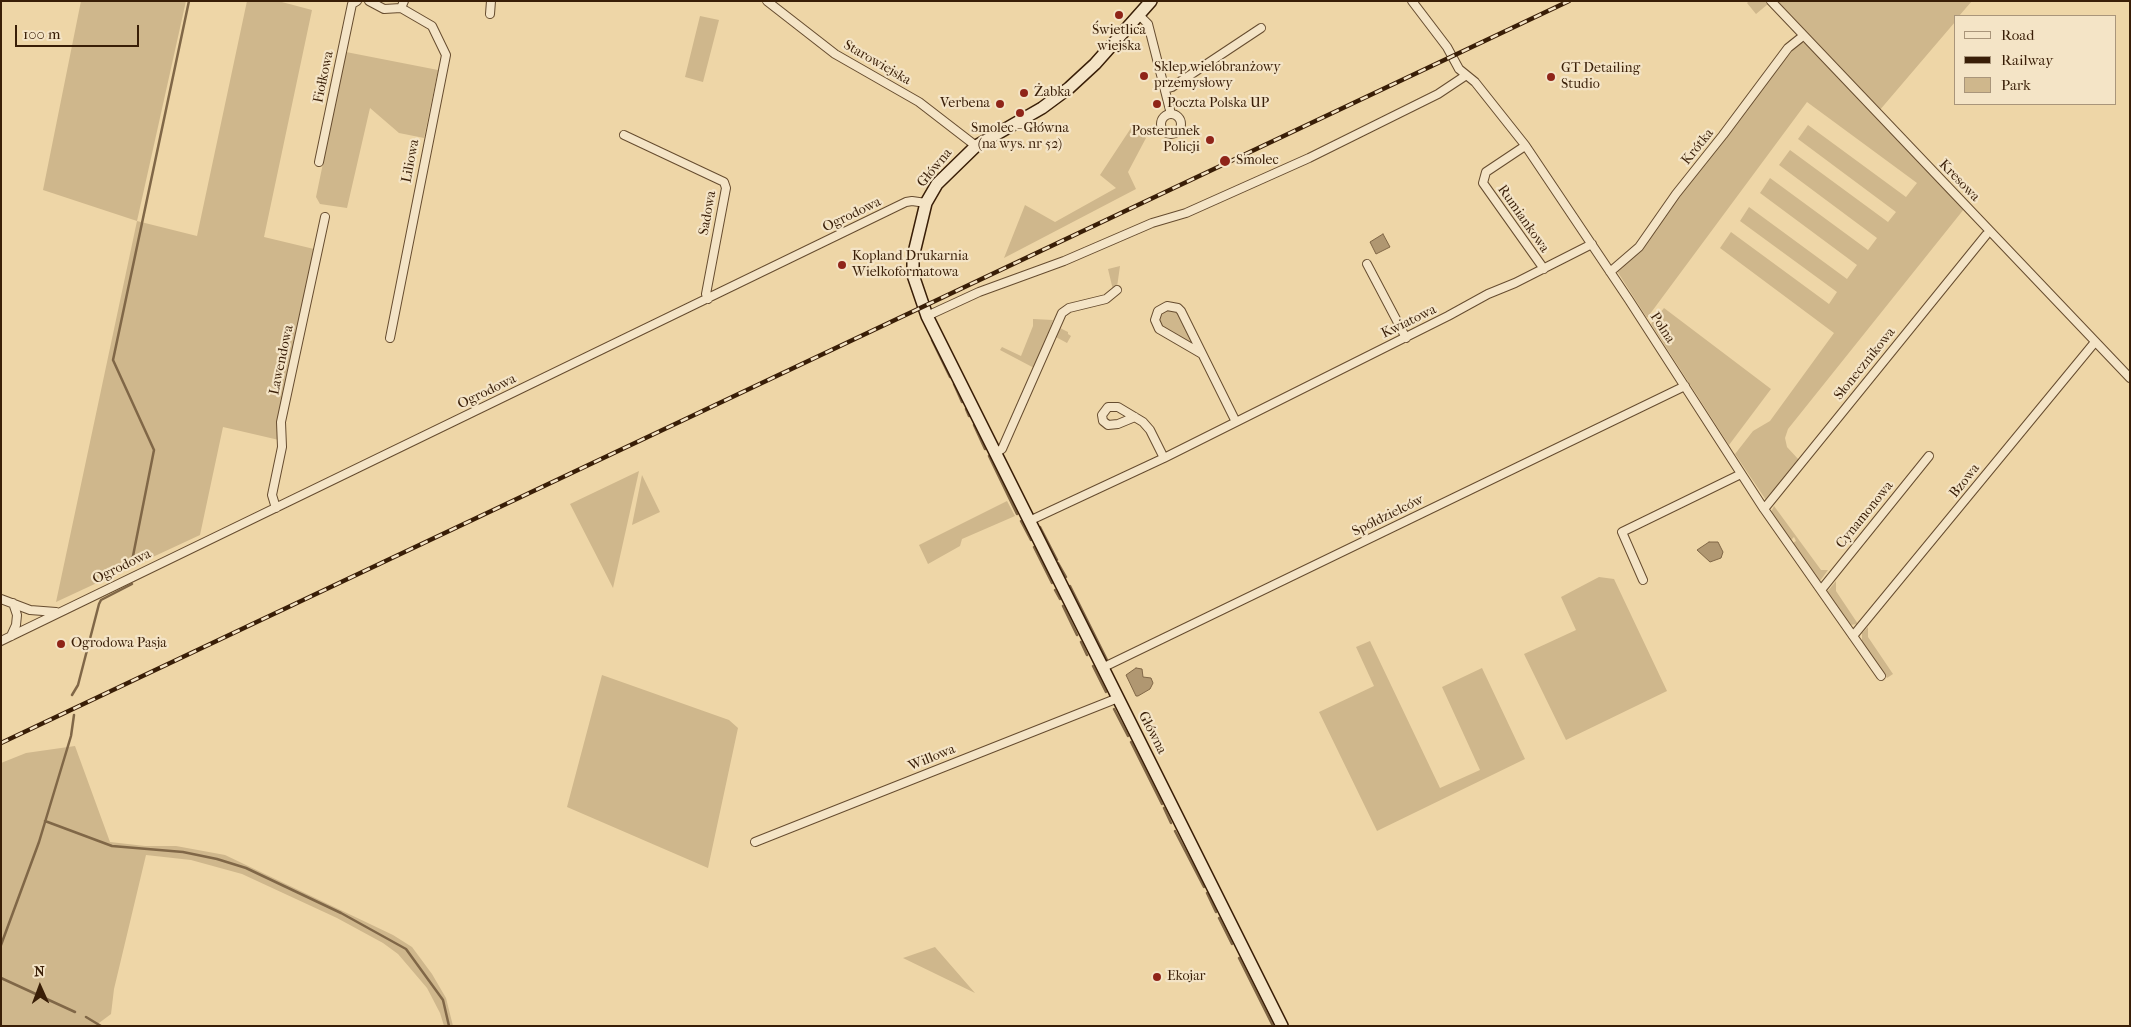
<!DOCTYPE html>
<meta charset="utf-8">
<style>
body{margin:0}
#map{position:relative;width:2131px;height:1027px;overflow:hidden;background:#eed6a7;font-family:"IM FELL French Canon",serif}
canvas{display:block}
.frame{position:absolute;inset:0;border:2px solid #391e07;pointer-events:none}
.legend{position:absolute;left:1954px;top:15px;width:162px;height:90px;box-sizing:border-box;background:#f4e4c6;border:1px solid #a9957a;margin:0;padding:6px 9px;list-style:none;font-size:15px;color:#391e07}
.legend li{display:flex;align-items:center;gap:10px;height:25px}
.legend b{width:25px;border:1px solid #a9957a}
.north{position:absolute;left:15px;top:962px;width:50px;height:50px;-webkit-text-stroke:4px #f4e4c6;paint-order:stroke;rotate:358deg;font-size:14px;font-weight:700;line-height:20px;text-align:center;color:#391e07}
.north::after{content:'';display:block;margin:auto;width:18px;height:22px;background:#391e07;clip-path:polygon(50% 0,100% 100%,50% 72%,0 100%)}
.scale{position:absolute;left:15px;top:25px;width:124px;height:22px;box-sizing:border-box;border:2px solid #391e07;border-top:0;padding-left:6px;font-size:15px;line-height:18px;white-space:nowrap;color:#391e07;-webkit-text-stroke:4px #f4e4c6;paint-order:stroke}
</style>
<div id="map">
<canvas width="2131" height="1027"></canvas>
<div class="frame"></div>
<ul class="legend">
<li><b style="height:6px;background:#f4e4c6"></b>Road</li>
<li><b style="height:6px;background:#391e07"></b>Railway</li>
<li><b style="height:14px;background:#cfb78c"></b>Park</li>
</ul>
<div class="north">N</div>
<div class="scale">100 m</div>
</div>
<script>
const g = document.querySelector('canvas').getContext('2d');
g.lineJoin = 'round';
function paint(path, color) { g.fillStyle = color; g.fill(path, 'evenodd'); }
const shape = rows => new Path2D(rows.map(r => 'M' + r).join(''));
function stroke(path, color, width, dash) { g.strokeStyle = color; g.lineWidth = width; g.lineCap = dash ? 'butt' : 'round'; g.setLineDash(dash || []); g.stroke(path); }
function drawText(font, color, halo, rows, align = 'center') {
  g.font = font + ' "IM FELL French Canon",serif'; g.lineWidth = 4.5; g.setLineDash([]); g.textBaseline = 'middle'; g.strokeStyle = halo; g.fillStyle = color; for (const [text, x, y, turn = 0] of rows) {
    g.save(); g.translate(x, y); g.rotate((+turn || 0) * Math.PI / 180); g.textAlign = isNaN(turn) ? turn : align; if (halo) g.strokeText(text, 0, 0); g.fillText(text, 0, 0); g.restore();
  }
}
paint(shape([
 [81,1,186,1,137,221,197,236,247,1,278,1,312,10,264,237,314,249,278,421,279,440,223,427,200,535,56,602,137,221,43,190],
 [1749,1,1765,1,1768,4,1756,14,1747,3],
 [1775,1,1972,1,1959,16,1955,16,1955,22,1879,111],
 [700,16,719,20,703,82,685,77],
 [1802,42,1807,44,1964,209,1788,429,1785,438,1787,447,1799,460,1766,500,1735,454,1753,431,1770,421,1834,333,1720,248,1731,232,1829,304,1837,292,1740,221,1749,207,1847,279,1857,265,1760,193,1770,178,1868,250,1877,238,1779,165,1790,150,1888,222,1896,212,1798,139,1808,125,1906,197,1917,183,1807,102,1647,318,1617,271,1645,245,1692,177,1797,45],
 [346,52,438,70,424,138,399,133,370,108,347,208,320,204,316,197],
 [1131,128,1146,138,1128,172,1136,189,1004,258,1025,205,1055,222,1116,188,1100,175],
 [1120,266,1117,287,1113,290,1108,269],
 [1664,308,1771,389,1729,445,1651,324],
 [1165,310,1176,310,1179,314,1192,340,1189,343,1161,327,1158,316],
 [1033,319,1053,320,1036,369,1000,350,1002,347,1021,356,1033,326],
 [1058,327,1068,332,1068,334,1071,336,1067,343,1054,336],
 [639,471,613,588,570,504],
 [642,475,660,512,632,525],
 [1007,501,1015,516,962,539,960,546,928,564,919,545],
 [1774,506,1821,570,1828,570,1820,581,1793,543,1796,541,1794,537,1791,540,1771,512],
 [1599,577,1614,579,1667,691,1566,740,1524,654,1576,630,1561,597],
 [1836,581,1836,591,1858,624,1850,625,1827,592],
 [1868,627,1868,637,1893,674,1887,678,1862,643,1862,633],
 [1370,641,1440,788,1480,770,1442,687,1482,668,1525,759,1377,831,1319,712,1374,686,1356,647],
 [602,675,729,720,738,728,708,868,567,807],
 [75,746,110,842,145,846,176,846,225,855,393,935,412,947,432,974,446,998,453,1026,444,1026,440,1013,427,988,398,954,383,943,337,918,242,874,191,860,146,855,114,989,111,1014,95,1026,1,1026,1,763,26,753],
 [935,947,975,993,903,958]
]), '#cfb78c');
const water = shape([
 [1383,234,1390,247,1376,254,1370,242,1383,234],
 [1709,542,1718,542,1723,552,1721,558,1710,562,1697,550,1709,542],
 [1136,668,1142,669,1143,677,1151,678,1153,683,1150,689,1138,696,1136,696,1126,675,1136,668]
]);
paint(water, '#b09771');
stroke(water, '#806747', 1);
stroke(shape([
 [932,340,950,377],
 [954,384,962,402],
 [966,409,969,416],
 [974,425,985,449],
 [989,456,1017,514],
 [1021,521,1031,540],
 [1040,527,1057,560],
 [1034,547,1052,583],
 [132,561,154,450,113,360,189,1],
 [1058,563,1066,577],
 [1070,586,1107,660],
 [1055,590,1060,599],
 [1063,606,1077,635],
 [1081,642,1087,655],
 [1093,666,1106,692],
 [72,695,78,685,99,604,101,600,132,584],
 [1114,709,1128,736],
 [1131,742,1162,804],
 [1164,808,1171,823],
 [45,821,112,846,183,852,217,859,246,868,341,913,406,949,443,1000,449,1026],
 [1175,831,1204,887],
 [1207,893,1216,912],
 [1219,918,1232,944],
 [1,945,39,842,71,736,74,715],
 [1239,958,1273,1026],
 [1,978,75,1012],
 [86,1017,101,1026]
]), '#806747', 2.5);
const street = shape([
 [369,1,384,9,401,8,404,1],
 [767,1,835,54,919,102,976,146],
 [1412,1,1447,47,1459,69,1475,82,1525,145,1629,300,1764,509,1881,676],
 [1771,1,2130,378],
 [490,14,491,1],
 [1139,15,1148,24,1171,114],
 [1165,89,1172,87,1261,28],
 '1161 124a10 10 0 1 1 20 0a10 10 0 1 1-20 0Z',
 [624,135,724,182,726,188,706,294,708,299],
 [1525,146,1486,172,1483,183,1544,269],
 [319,162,352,4,357,1],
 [1367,264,1406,338],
 [1610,272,1639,247,1676,194,1723,135,1788,48,1803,36],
 [927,316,979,292,1064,261,1152,223,1186,213,1309,158,1438,94,1465,76],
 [390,338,446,55,432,26,401,8],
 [1202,354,1159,329,1155,320,1158,311,1167,306,1178,308,1181,311,1236,422],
 [1135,417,1118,424,1108,425,1103,421,1102,415,1108,407,1118,407,1143,422,1150,430,1164,458],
 [995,453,1002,449,1062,313,1069,308,1106,299,1117,290],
 [276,508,272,495,282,447,281,422,325,217],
 [1764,509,1986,235],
 [1029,521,1164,458,1448,316,1488,294,1515,283,1592,244],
 [1643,580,1622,532,1741,474],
 [1821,590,1929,456],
 [1,599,30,610,56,612],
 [11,636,16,625,17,615,13,603],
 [1853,636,2095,342],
 [1,641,906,202,912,201,926,203],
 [1102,668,1685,386],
 [755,842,1118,698]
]);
const secondary = shape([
 [1151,1,1095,64,1069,88,1042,108,976,146,937,184,926,203,913,257,913,275,927,316,1282,1026]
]);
stroke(street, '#664c2f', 10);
stroke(secondary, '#391e07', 14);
stroke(street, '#f4e4c6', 8);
stroke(secondary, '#f4e4c6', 11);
const rail = shape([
 [1,743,1569,1]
]);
stroke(rail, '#391e07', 4.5);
stroke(rail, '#f4e4c6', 2.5, [8]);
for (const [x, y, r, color] of [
 [1119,15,5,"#8f2418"],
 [1144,76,5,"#8f2418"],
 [1551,77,5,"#8f2418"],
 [1024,93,5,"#8f2418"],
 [1000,104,5,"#8f2418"],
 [1157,104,5,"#8f2418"],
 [1020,113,5,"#8f2418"],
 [1210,140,5,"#8f2418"],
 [1225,161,6,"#8f2418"],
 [842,265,5,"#8f2418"],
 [61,644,5,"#8f2418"],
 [1157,977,5,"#8f2418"]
]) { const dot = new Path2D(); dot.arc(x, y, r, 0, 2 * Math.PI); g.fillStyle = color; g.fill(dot); stroke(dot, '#f4e4c6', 2); }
drawText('14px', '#391e07', '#f4e4c6', [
 ["Świetlica",1119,31,"center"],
 ["wiejska",1119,47,"center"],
 ["Sklep wielobranżowy",1154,68],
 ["przemysłowy",1154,84],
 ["GT Detailing",1561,69],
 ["Studio",1561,85],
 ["Żabka",1034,93],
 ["Verbena",990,104,"right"],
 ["Poczta Polska UP",1167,104],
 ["Smolec - Główna",1020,129,"center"],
 ["(na wys. nr 52)",1020,145,"center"],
 ["Posterunek",1200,132,"right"],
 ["Policji",1200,148,"right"],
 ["Smolec",1236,161],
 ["Kopland Drukarnia",852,257],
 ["Wielkoformatowa",852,273],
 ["Ogrodowa Pasja",71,644],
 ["Ekojar",1167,977]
], 'left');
drawText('14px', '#391e07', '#f4e4c6', [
 ["Starowiejska",877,63,30],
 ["Fiołkowa",324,77,-78],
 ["Krótka",1698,147,-51],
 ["Liliowa",411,161,-79],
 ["Główna",935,168,-50],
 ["Kresowa",1959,181,46],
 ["Sadowa",708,213,-80],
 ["Ogrodowa",852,215,-26],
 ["Rumiankowa",1523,219,55],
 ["Kwiatowa",1409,322,-26],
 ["Polna",1662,328,57],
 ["Lawendowa",282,360,-78],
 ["Słonecznikowa",1865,364,-51],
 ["Ogrodowa",487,392,-26],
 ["Bzowa",1965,481,-51],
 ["Cynamonowa",1865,515,-51],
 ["Spółdzielców",1388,516,-26],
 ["Ogrodowa",122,567,-26],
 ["Główna",1152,733,63],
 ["Willowa",932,758,-22]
]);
</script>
